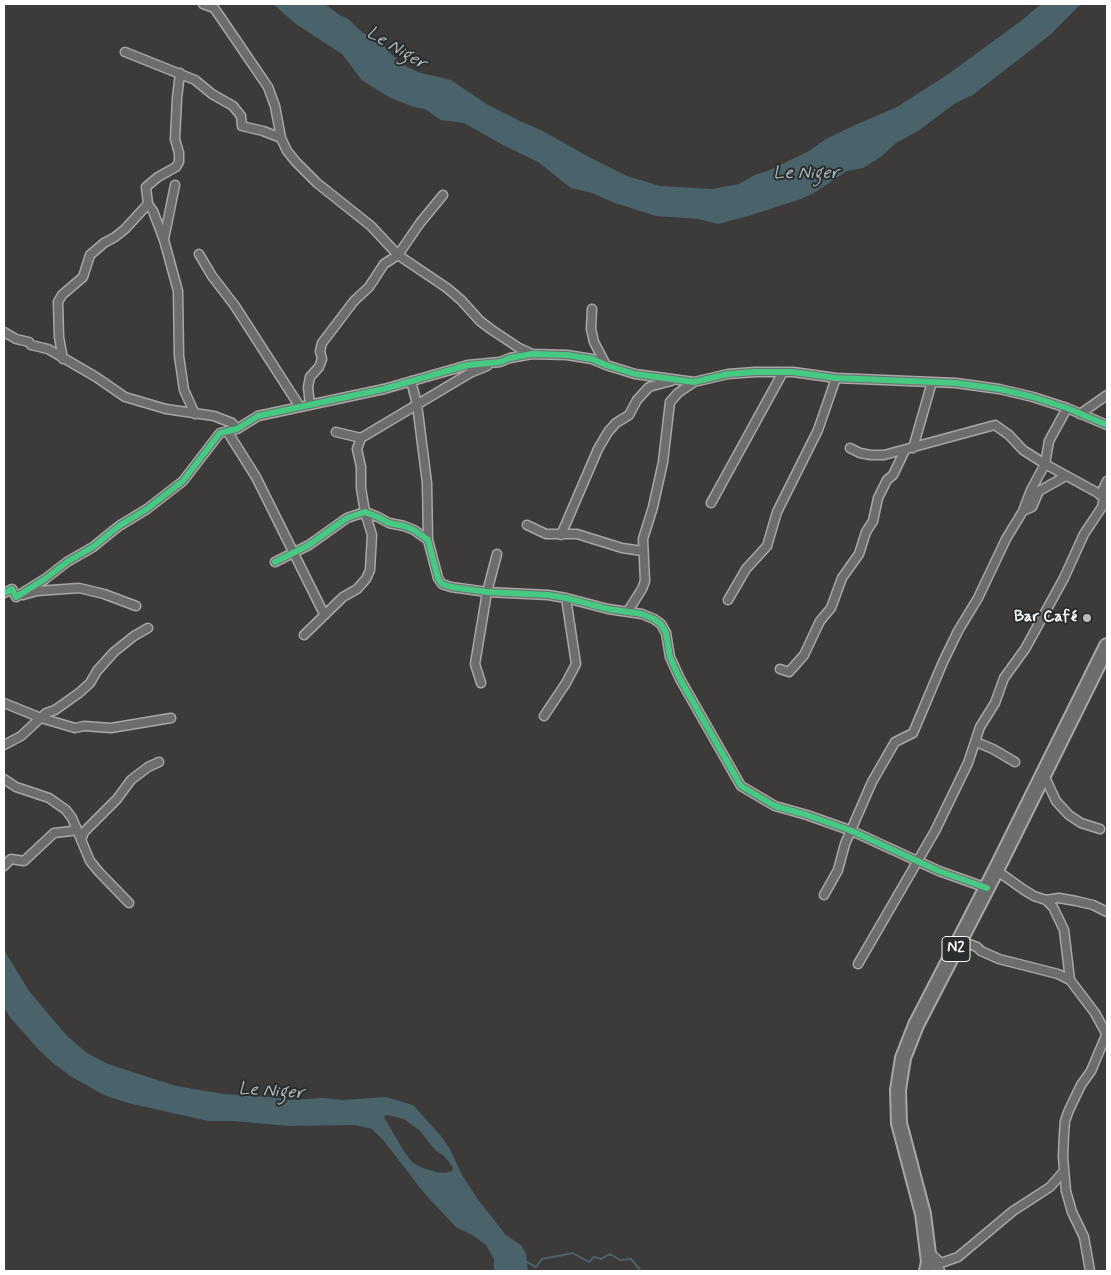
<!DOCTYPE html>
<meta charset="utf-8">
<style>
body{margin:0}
#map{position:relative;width:1111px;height:1275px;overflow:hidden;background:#3c3b39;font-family:Mynerve,sans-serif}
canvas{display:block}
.frame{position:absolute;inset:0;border:5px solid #fff;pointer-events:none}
</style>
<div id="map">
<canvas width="1111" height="1275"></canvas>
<div class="frame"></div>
</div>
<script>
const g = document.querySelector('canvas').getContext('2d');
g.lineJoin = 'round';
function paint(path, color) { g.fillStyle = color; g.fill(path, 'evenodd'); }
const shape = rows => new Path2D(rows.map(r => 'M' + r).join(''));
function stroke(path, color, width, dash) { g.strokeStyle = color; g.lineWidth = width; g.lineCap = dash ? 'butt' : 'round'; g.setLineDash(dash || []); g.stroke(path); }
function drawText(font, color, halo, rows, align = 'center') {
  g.font = font + ' Mynerve,sans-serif'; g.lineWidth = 4; g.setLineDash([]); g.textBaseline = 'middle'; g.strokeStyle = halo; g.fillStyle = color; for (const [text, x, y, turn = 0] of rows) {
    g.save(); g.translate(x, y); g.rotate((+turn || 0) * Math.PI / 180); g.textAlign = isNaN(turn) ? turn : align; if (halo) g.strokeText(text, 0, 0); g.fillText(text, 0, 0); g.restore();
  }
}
paint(shape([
 [273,4,325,4,338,14,348,19,363,33,379,40,392,55,407,67,421,73,451,80,488,105,522,122,541,130,589,157,627,176,660,186,712,189,739,184,755,175,770,170,809,151,826,139,855,125,897,107,947,75,1021,21,1041,4,1081,4,1050,35,974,94,954,104,918,131,896,143,882,156,863,168,847,171,814,193,801,199,748,216,718,224,698,219,656,216,615,203,592,193,571,188,538,162,503,145,464,123,441,120,425,109,414,107,393,99,382,93,362,80,342,54,296,24],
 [4,950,29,991,67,1036,87,1053,108,1064,176,1086,223,1094,271,1097,290,1100,323,1098,344,1100,386,1097,413,1105,441,1136,450,1149,462,1175,479,1201,506,1235,522,1246,526,1254,528,1271,494,1271,494,1259,486,1245,474,1236,456,1227,424,1193,384,1141,372,1129,355,1125,289,1126,234,1121,208,1121,128,1103,104,1095,72,1077,53,1063,38,1049,9,1016,4,1007],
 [386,1115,404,1119,419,1130,436,1151,443,1155,449,1162,453,1168,452,1171,445,1173,436,1172,420,1167,412,1162,403,1150,384,1117]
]), '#4a636a');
stroke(shape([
 [525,1261,536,1267,542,1259,573,1253,589,1262,594,1257,601,1259,610,1254,620,1260,631,1259,641,1271]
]), '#4a636a', 2);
const street = shape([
 [203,4,214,8,221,18,268,87,275,106,281,138,287,151,296,162,317,183,371,226,398,255,447,288,461,300,480,321,492,330,519,348,532,354],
 [125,52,195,80,212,94,233,106,241,116,242,126,263,131,281,138],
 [180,73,177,98,175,139,179,153,179,162,176,167,158,177,146,187,148,204,153,211,164,240,178,291,179,356,184,390,195,414],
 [164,239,175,185],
 [199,254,212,276,235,306,300,407],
 [592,309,591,329,594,342,606,365],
 [4,332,16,339,29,342,31,345,48,349,96,377,125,397,166,409,214,416,232,423,237,429],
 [63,359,59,337,58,302,62,295,83,277,90,255,104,243,115,237,125,229,148,204],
 [411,381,417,404,427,483,428,540],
 [310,405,308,387,310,377,319,367,322,359,320,351,322,343,354,301,369,287,384,264,398,255,420,223,443,195],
 [1080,414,1107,395],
 [227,431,256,477,324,614],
 [336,432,361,438,470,373,487,366],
 [850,448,860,453,871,455,884,455,995,425,1009,435,1023,450,1045,464,1107,498],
 [913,448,932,382],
 [1100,495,1107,481],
 [711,503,783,372],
 [1023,511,1032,507,1039,491,1066,476],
 [527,525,546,534,577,534,622,548,642,551],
 [561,535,598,449,608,432,616,423,629,415,637,400,649,387,671,381],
 [275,562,309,545,347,518,365,512,378,517,389,523,404,526,414,530,428,540,438,578,442,584,451,587,487,592,548,595,566,598,608,609,642,614,654,619,661,624,666,633,670,657,680,679,741,786,775,806,807,815,852,831,939,871,987,888],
 [4,593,12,589,16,597,45,579,67,562,93,547,119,526,147,509,183,481,220,433,237,429,258,416,384,389,468,365,500,362,510,358,532,354,567,355,592,359,606,365,635,374,694,382,728,374,755,372,793,372,836,378,956,383,999,389,1033,397,1067,408,1107,425],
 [23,595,37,591,79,588,104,594,136,606],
 [728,600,746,569,767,546,777,512,818,430,836,378],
 [628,611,642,589,645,581,643,539,653,507,663,462,670,402,678,393,694,382],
 [304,635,343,597,357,589,366,579,370,570,372,535,365,512,361,488,361,467,357,449,361,438],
 [780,669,789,672,804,655,820,621,831,608,842,578,859,554,866,532,873,521,878,498,887,480,893,475,905,450],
 [481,683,475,664,487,592,497,554],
 [4,703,41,718,75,728,84,726,111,728,171,718],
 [544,716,566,683,576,664,566,598],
 [976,742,993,749,1015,762],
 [4,745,21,736,46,713,55,710,79,693,90,683,97,671,114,652,134,636,148,628],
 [1044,775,1056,801,1069,815,1081,823,1100,829],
 [4,779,16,787,49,798,66,810,72,818,90,861,99,872,129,903],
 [81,840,84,832,117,799,131,780,148,767,159,762],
 [4,866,11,859,24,861,54,833,72,831,76,827],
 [996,870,1024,890,1034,896,1046,900,1059,898,1076,901,1093,905,1107,912],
 [824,895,838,870,845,844,872,782,895,742,913,733,943,662,958,631,978,598,1006,539,1023,511,1031,490,1045,464,1049,441,1067,408],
 [1046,900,1053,907,1064,930,1070,980,1095,1013,1107,1035],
 [957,947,969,944,977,947,981,951,999,959,1058,974,1070,980],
 [858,964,935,831,968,763,980,727,995,703,1004,678,1025,649,1064,578,1084,534,1102,507,1104,497],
 [930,1253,941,1263,958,1257,1013,1211,1050,1187,1064,1171],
 [934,1258,940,1271],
 [1090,1271,1084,1237,1072,1212,1066,1191,1063,1157,1064,1134,1065,1121,1069,1110,1081,1085,1091,1071,1107,1033]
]);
const highway = shape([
 [927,1271,929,1262,923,1214,899,1123,898,1090,903,1058,916,1025,996,870,1107,646]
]);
stroke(street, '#a7a7a6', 11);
stroke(highway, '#a7a7a6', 18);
stroke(street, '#6d6d6d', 8);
stroke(highway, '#6d6d6d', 14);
stroke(shape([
 [275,562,309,545,347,518,365,512,378,517,389,523,404,526,414,530,428,540,438,578,442,584,451,587,487,592,548,595,566,598,608,609,642,614,654,619,661,624,666,633,670,657,680,679,741,786,775,806,807,815,852,831,939,871,987,888],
 [4,593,12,589,16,597,45,579,67,562,93,547,119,526,147,509,183,481,220,433,237,429,258,416,384,389,468,365,500,362,510,358,532,354,567,355,592,359,606,365,635,374,694,382,728,374,755,372,793,372,836,378,956,383,999,389,1033,397,1067,408,1107,425]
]), '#46c982', 6);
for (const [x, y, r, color] of [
 [1087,618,5,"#bbbaba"]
]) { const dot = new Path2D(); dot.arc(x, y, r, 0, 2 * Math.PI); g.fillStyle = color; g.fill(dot); stroke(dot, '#2a2d2e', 2); }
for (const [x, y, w] of [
 [956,949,28]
]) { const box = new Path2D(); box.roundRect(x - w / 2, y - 12.5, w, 25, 4); g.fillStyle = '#2a2d2e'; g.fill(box); stroke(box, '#fff', 1); }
drawText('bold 15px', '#fff', null, [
 ["N2",956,949]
]);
drawText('bold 16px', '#fff', '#2a2d2e', [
 ["Bar Café",1077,618]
], 'right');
drawText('italic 18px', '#aebbbe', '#2a2d2e', [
 ["Le Niger",396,49,31],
 ["Le Niger",806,174],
 ["Le Niger",271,1092,4]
]);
</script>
